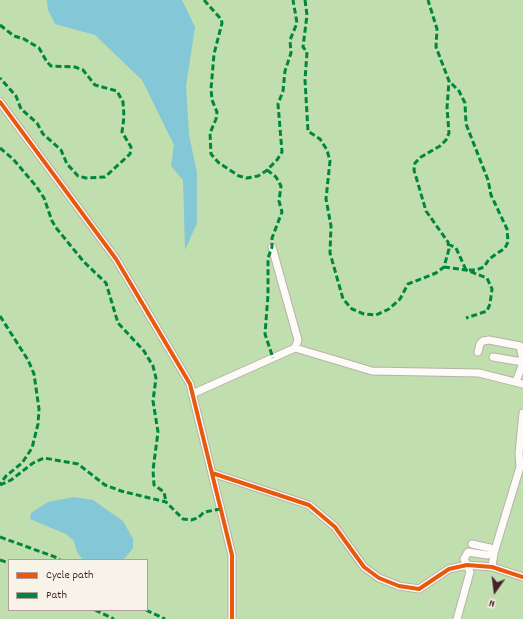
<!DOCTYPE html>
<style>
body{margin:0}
#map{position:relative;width:523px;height:619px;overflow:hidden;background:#e9e2d3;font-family:Dekko,sans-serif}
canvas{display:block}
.legend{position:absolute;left:8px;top:559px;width:140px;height:52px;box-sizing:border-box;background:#f7f3e8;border:1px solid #b29e9c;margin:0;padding:5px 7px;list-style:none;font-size:12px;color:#4a1f2b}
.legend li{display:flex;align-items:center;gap:8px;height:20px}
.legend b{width:20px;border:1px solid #b29e9c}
.north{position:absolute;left:475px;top:571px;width:40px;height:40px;-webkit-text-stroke:3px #f7f3e8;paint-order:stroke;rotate:194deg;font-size:11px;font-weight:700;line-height:16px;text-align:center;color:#4a1f2b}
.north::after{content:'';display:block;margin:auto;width:14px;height:18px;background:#4a1f2b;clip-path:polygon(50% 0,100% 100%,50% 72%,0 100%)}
</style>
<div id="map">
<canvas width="523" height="619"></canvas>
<ul class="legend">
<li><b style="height:5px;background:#e8590c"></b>Cycle path</li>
<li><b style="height:5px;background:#00873e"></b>Path</li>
</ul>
<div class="north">N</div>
</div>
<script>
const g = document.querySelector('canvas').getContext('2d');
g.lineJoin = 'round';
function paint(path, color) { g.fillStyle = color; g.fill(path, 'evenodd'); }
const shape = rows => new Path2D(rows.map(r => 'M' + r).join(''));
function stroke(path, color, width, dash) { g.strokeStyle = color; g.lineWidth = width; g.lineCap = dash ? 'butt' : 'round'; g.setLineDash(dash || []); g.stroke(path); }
paint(shape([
 [0,0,523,0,523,619,0,619],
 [9,560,147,560,147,610,9,610]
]), '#c0deae');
paint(shape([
 [47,0,182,0,195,27,186,86,189,135,197,173,197,223,185,250,183,180,171,166,174,145,142,80,95,35,55,24,48,10],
 [74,497,93,500,123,521,133,539,133,548,125,558,120,560,83,560,77,552,74,541,66,534,30,519,31,513,48,502]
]), '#84c7d6');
const street = shape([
 [0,102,116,259,190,384,232,555,232,619],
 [272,247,298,340,295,348],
 [478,352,480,344,483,341,489,340,520,346,523,360],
 [493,357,523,362],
 [516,382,523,363],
 [192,394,295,348,372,371,479,373,523,384],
 [212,473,309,505,335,527,364,567,379,578,399,586,419,589,449,569,467,565,492,567,523,577],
 [492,567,494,553,520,467,519,453,523,413],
 [457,619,470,572,464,559,468,552,487,555,494,553,490,548,472,544]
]);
stroke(street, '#bab1a9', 9);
stroke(street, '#fcfbf8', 7);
stroke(shape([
 [204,0,221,19,222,23,214,54,211,89,212,100,217,112,216,119,210,133,211,154,219,163,239,176,247,178,258,176,266,171,277,160,282,152,278,104,283,91,285,71,291,53,290,40,297,23,293,0],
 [305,0,307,15,303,47,307,52,305,80,308,131,320,139,327,150,330,161,326,199,331,226,330,253,343,299,352,309,364,314,376,315,389,309,400,299,408,284,436,273,444,267,449,249,448,242,426,211,414,170,415,163,421,157,440,146,446,140,449,133,447,108,449,81,436,47,437,29,428,0],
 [0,25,14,36,24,39,39,48,47,62,51,66,75,67,83,70,95,85,117,91,123,102,124,117,122,132,131,147,130,154,105,177,86,178,78,176,67,164,61,150,43,134,37,123,21,109,16,96,0,78],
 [0,148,13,159,36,186,44,198,52,221,57,229,84,262,106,283,118,323,144,351,153,366,156,378,153,401,158,432,153,470,154,485,164,492,166,502],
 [267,170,276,177,281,186,279,201,282,212,272,238,272,247,268,258,268,295,265,334,273,358],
 [448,244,456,248,466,270,476,270,484,267,489,259,505,248,508,242,507,229,491,195,488,180,466,124,465,103,459,91,449,81],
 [444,267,466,270,487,278,492,289,490,304,487,311,466,318],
 [0,316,28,360,34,374,39,409,38,424,32,448,22,463,6,476,0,484],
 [0,485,11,480,33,463,44,458,78,464,105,485,121,491,166,502,183,519,191,520,198,518,204,512,221,509],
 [0,537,55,557,60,560],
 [0,560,9,563],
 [95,610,114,619],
 [146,610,165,619]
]), '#00873e', 3, [6, 3]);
stroke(shape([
 [0,102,116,259,190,384,232,555,232,619],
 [212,473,309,505,335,527,364,567,379,578,399,586,419,589,449,569,467,565,492,567,523,577]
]), '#e8590c', 4);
</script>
